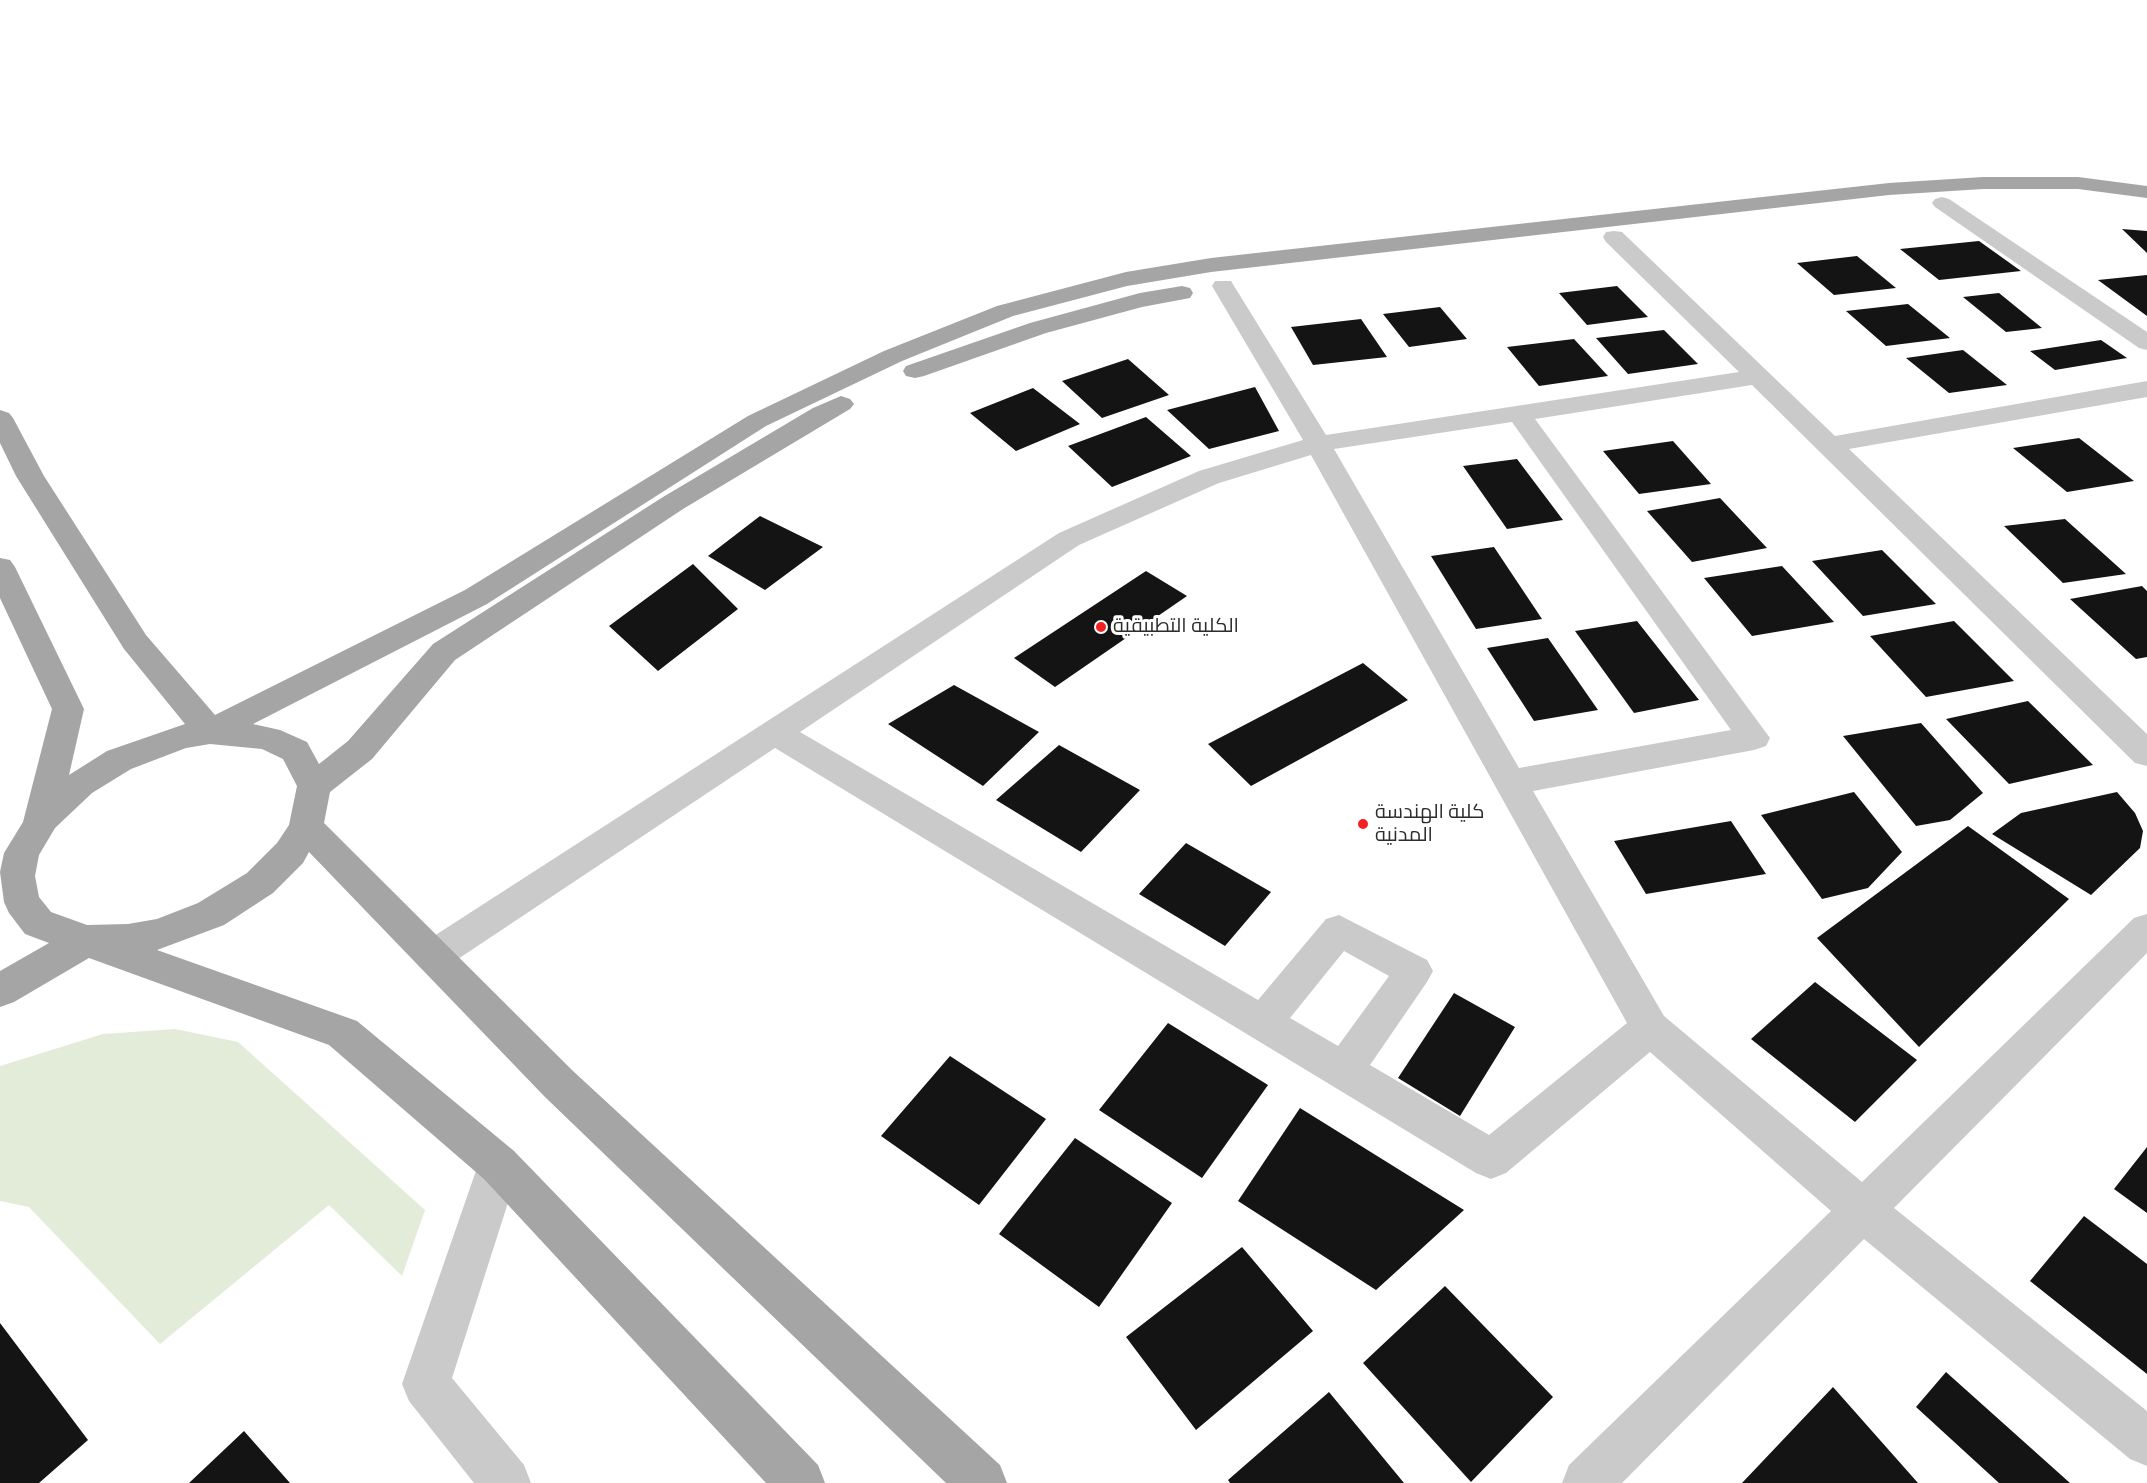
<!DOCTYPE html>
<meta charset="utf-8">
<style>
body{margin:0}
canvas{display:block;background:#fff}
</style>
<canvas width="2147" height="1483"></canvas>
<script>
const g = document.querySelector('canvas').getContext('2d');
g.lineJoin = 'round';
function paint(path, color) { g.fillStyle = color; g.fill(path, 'evenodd'); }
const shape = rows => new Path2D(rows.map(r => 'M' + r).join(''));
function stroke(path, color, width, dash) { g.strokeStyle = color; g.lineWidth = width; g.lineCap = dash ? 'butt' : 'round'; g.setLineDash(dash || []); g.stroke(path); }
function drawText(font, color, halo, rows, align = 'center') {
  g.font = font + ' "Roboto Condensed",Cairo,sans-serif'; g.lineWidth = 6; g.setLineDash([]); g.textBaseline = 'middle'; g.strokeStyle = halo; g.fillStyle = color; for (const [text, x, y, turn = 0] of rows) {
    g.save(); g.translate(x, y); g.rotate((+turn || 0) * Math.PI / 180); g.textAlign = isNaN(turn) ? turn : align; if (halo) g.strokeText(text, 0, 0); g.fillText(text, 0, 0); g.restore();
  }
}
paint(shape([
 [175,1029,238,1042,425,1210,402,1276,329,1205,160,1344,29,1207,0,1201,0,1066,103,1034]
]), '#e2ecd9');
paint(shape([
 [2122,229,2147,231,2147,253],
 [1979,241,2021,271,1939,280,1900,249],
 [1857,256,1896,288,1834,295,1797,263],
 [2147,275,2147,316,2098,280],
 [1617,286,1648,317,1587,325,1559,293],
 [1999,293,2042,328,2006,332,1963,297],
 [1908,304,1950,338,1886,346,1846,311],
 [1440,307,1467,339,1409,347,1383,314],
 [1361,319,1387,357,1313,365,1291,327],
 [1664,330,1698,364,1628,374,1596,338],
 [1574,339,1608,376,1539,386,1507,347],
 [2101,340,2127,358,2055,370,2030,351],
 [1963,350,2007,385,1949,393,1906,358],
 [1128,359,1169,395,1102,418,1062,381],
 [1255,387,1279,431,1209,449,1167,410],
 [1033,388,1080,424,1016,451,970,413],
 [1146,417,1191,456,1112,487,1068,446],
 [2079,438,2134,481,2067,492,2013,448],
 [1673,441,1711,484,1639,494,1603,451],
 [1517,459,1563,520,1507,529,1463,466],
 [1720,498,1767,548,1692,562,1647,511],
 [760,516,823,547,765,590,708,556],
 [2065,519,2126,574,2063,583,2004,526],
 [1494,547,1542,619,1476,629,1431,556],
 [1882,550,1936,604,1863,616,1812,561],
 [693,564,738,609,658,671,609,626],
 [1782,566,1834,622,1752,636,1704,578],
 [1146,571,1187,596,1055,687,1014,658],
 [2142,586,2147,591,2147,657,2136,659,2070,599],
 [1637,621,1699,700,1634,713,1575,631],
 [1954,621,2014,681,1926,697,1870,636],
 [1548,638,1598,710,1534,721,1487,648],
 [1363,663,1408,700,1251,786,1208,744],
 [954,685,1039,732,983,786,888,724],
 [2028,701,2093,765,2009,784,1946,719],
 [1921,723,1983,793,1950,820,1916,826,1843,736],
 [1059,745,1140,790,1081,852,996,800],
 [1854,792,1902,852,1868,888,1822,899,1761,815],
 [2117,792,2135,813,2143,831,2140,848,2091,895,1992,834,2021,813],
 [1731,821,1766,874,1646,894,1614,841],
 [1968,826,2069,899,1919,1047,1817,938],
 [1186,843,1271,892,1225,946,1139,894],
 [1815,982,1917,1060,1855,1122,1751,1039],
 [1454,993,1515,1027,1460,1116,1398,1078],
 [1168,1023,1268,1085,1202,1178,1099,1110],
 [950,1056,1046,1119,979,1205,881,1136],
 [1300,1108,1464,1210,1376,1290,1238,1201],
 [1075,1138,1172,1203,1099,1307,999,1234],
 [2147,1147,2147,1213,2114,1189],
 [2084,1216,2147,1264,2147,1374,2030,1281],
 [1242,1247,1313,1331,1196,1430,1126,1337],
 [1445,1286,1553,1397,1471,1482,1363,1363],
 [0,1323,88,1440,39,1483,0,1483],
 [1946,1372,2070,1483,1999,1483,1916,1407],
 [1833,1387,1918,1483,1742,1483],
 [1329,1392,1404,1483,1230,1483,1228,1480],
 [244,1431,290,1483,189,1483]
]), '#141414');
paint(shape([
 [1942,197,1949,199,2147,332,2147,350,2139,348,1935,207,1932,203,1935,199,1942,197],
 [1614,231,1622,232,1835,436,2147,381,2147,397,1849,449,2147,734,2147,766,2135,763,1752,385,1535,419,1770,738,1766,746,1754,750,1533,791,1664,1016,1862,1182,2134,918,2147,914,2147,953,1894,1208,2147,1411,2147,1466,2130,1459,1864,1239,1622,1483,1562,1483,1569,1465,1831,1211,1650,1052,1506,1173,1491,1179,1476,1173,775,748,446,967,433,972,420,967,414,956,420,945,1059,533,1199,471,1303,440,1212,286,1215,281,1231,281,1326,435,1739,372,1606,242,1603,237,1606,232,1614,231],
 [1512,422,1731,730,1519,768,1334,449,1512,422],
 [1311,455,1627,1023,1489,1135,1370,1065,1427,982,1433,971,1427,960,1339,915,1326,919,1258,1000,800,732,1079,545,1219,483,1311,455],
 [1344,951,1389,976,1338,1046,1290,1018,1344,951],
 [499,1145,514,1151,520,1165,452,1378,524,1465,531,1483,474,1483,409,1401,402,1384,478,1165,484,1151,499,1145]
]), '#cacaca');
paint(shape([
 [1983,177,2078,177,2147,186,2147,198,2078,189,1983,189,1889,195,1211,272,1127,286,1013,316,902,361,766,426,487,604,253,724,280,730,307,742,319,764,348,741,433,644,663,497,813,408,841,396,850,399,854,404,850,409,683,509,455,660,372,759,330,792,324,823,573,1071,1000,1465,1007,1483,946,1483,545,1097,309,852,303,863,273,893,224,925,157,950,357,1021,514,1151,818,1465,825,1483,766,1483,484,1179,329,1045,89,958,14,1002,0,1007,0,971,49,943,25,934,9,913,4,902,0,872,4,853,23,822,52,709,0,598,0,558,10,560,15,567,84,709,69,775,107,751,185,724,124,649,16,476,0,443,0,410,9,413,13,418,44,476,146,635,215,715,465,590,748,416,884,351,997,306,1126,272,1211,258,1889,183,1983,177],
 [210,744,262,749,283,759,297,786,289,825,277,843,247,873,198,903,157,919,128,924,87,925,51,912,39,897,35,876,39,855,55,828,92,793,131,769,186,748,210,744],
 [1182,286,1190,288,1193,293,1190,298,1142,307,1046,333,924,376,915,378,906,376,903,371,906,366,1030,323,1140,293,1182,286]
]), '#a5a5a5');
for (const [x, y, r, color] of [
 [1101,627,6,"#f41f22"],
 [1363,824,6,"#f41f22"]
]) { const dot = new Path2D(); dot.arc(x, y, r, 0, 2 * Math.PI); g.fillStyle = color; g.fill(dot); stroke(dot, '#fff', 2); }
drawText('20px', '#2d2d2d', '#fff', [
 ["الكلية التطبيقية",1113,627],
 ["كلية الهندسة",1375,813],
 ["المدنية",1375,836]
], 'left');
</script>
